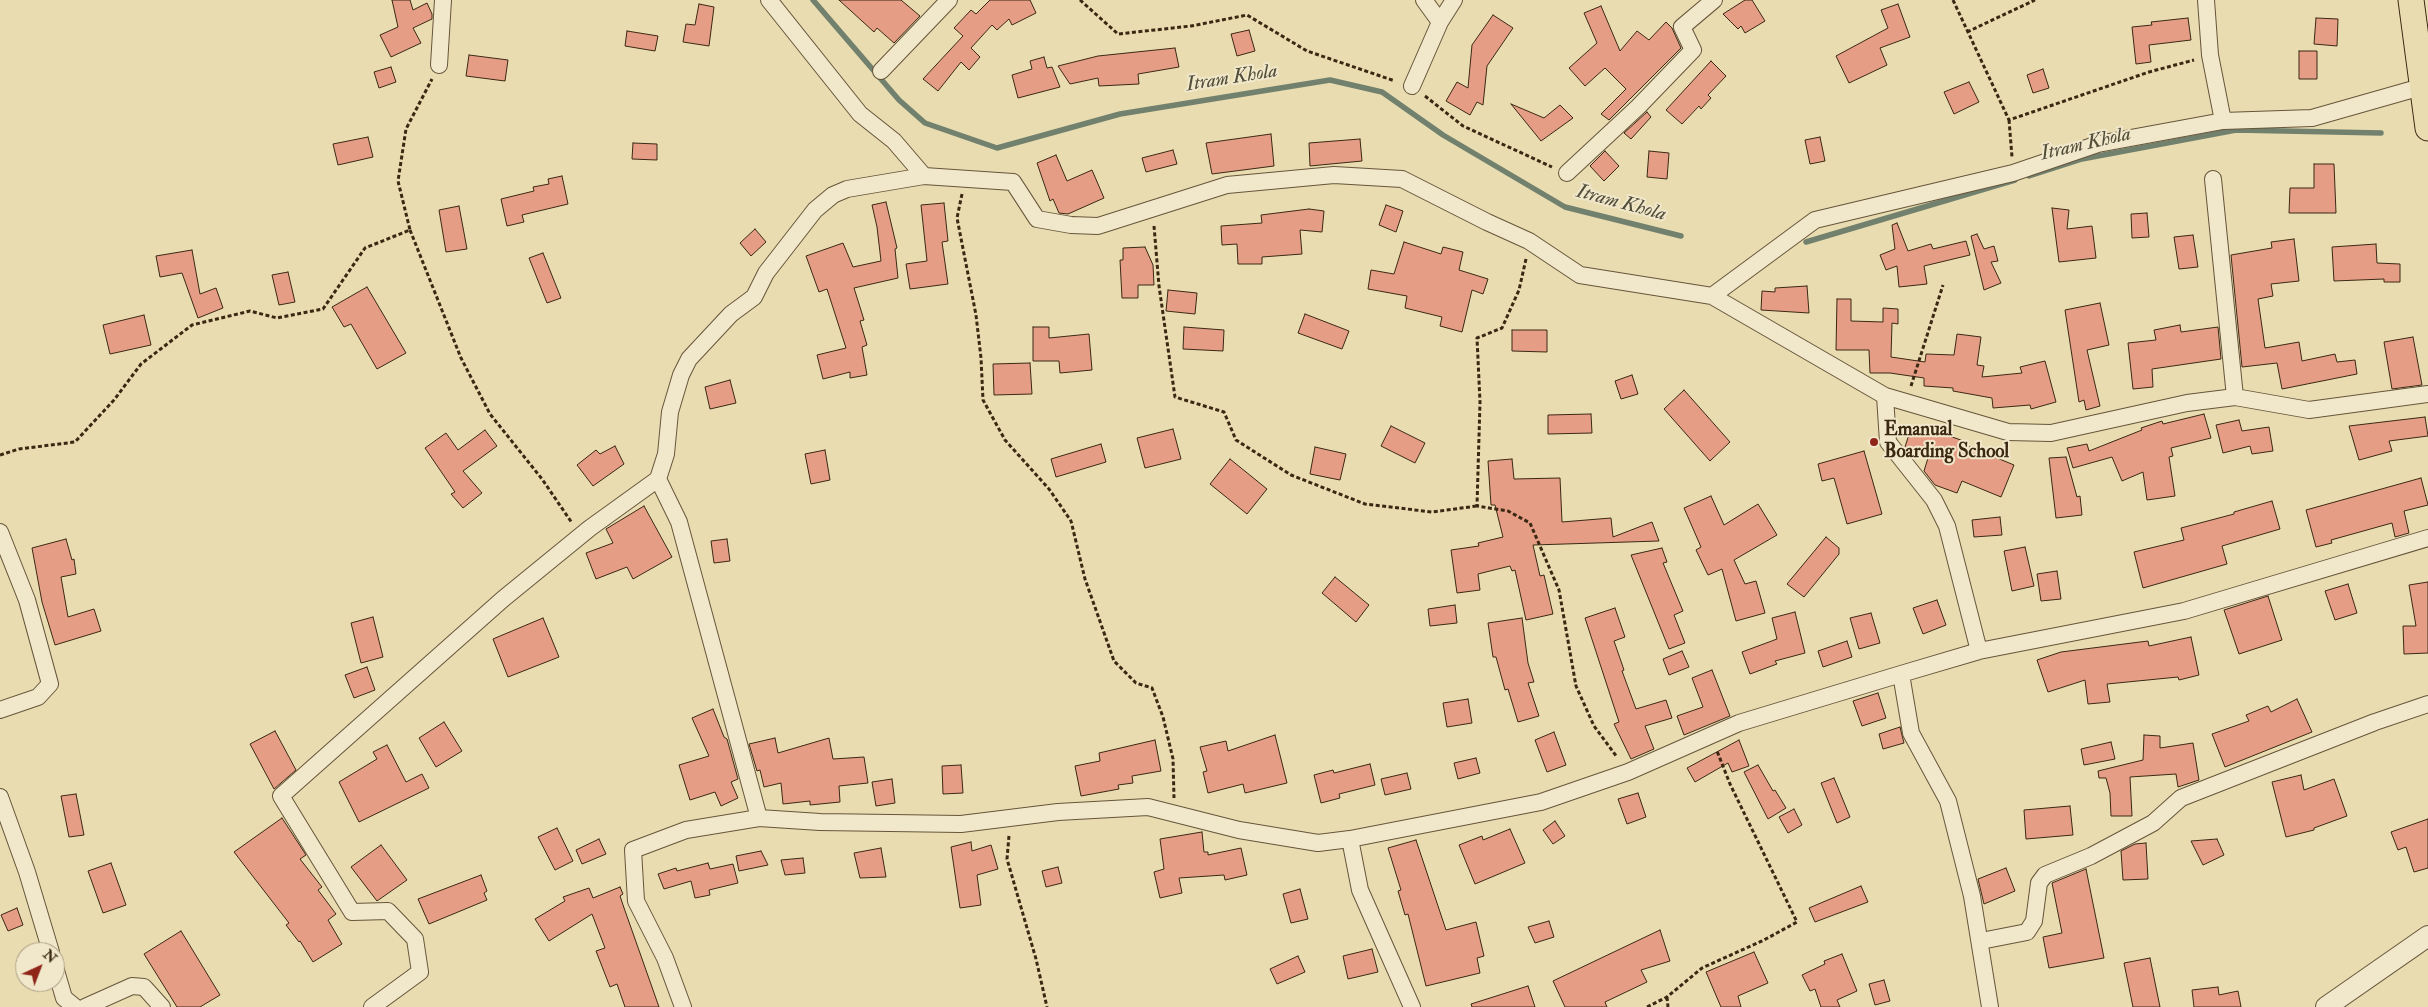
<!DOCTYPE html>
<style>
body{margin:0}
#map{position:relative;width:2428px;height:1007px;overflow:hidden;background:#e9dcb0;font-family:"IM FELL Double Pica",serif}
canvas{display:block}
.north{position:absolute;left:15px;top:942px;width:50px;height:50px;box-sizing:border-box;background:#f1e8cc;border:1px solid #a89b82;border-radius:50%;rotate:43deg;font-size:14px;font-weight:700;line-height:20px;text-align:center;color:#3b2813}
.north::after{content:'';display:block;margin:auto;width:18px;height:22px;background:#8f2418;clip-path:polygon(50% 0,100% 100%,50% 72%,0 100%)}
</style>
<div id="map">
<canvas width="2428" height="1007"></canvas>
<div class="north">N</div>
</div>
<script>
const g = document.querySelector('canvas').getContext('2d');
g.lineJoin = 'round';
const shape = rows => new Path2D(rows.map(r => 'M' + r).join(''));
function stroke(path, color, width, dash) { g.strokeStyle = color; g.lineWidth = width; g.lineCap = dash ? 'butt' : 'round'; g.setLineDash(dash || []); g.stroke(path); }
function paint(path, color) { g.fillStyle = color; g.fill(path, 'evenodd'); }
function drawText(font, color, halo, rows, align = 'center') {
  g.font = font + ' "IM FELL Double Pica",serif'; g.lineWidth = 4; g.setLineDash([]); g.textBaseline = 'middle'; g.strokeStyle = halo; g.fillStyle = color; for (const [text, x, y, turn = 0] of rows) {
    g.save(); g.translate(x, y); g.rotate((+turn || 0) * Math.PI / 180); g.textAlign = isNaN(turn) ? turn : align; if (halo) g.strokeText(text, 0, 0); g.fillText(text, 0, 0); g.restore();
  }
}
stroke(shape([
 [813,0,899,100,925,123,997,148,1120,114,1330,80,1382,92,1443,135,1565,207,1681,236],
 [2029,176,2082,159,2236,130,2381,133],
 [1806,242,2015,180]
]), '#72816e', 5.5);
const building = shape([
 [392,0,410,0,413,10,427,3,432,14,432,19,413,28,421,43,391,57,380,35,398,27,392,0],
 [839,0,901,0,920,16,894,43,877,28,874,32,839,0],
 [990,0,1030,0,1036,13,1012,25,1009,19,997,30,992,25,971,48,980,57,969,70,961,62,938,91,923,79,963,36,954,28,971,10,976,14,990,0],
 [1745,0,1752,0,1765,21,1745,33,1741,26,1738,29,1723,14,1745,0],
 [699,4,714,7,709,46,683,42,686,24,695,25,699,4],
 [1898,4,1910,37,1880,48,1887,65,1849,83,1836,56,1888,28,1881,10,1898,4],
 [1601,6,1620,51,1637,31,1649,40,1666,22,1672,28,1681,48,1609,120,1601,114,1626,89,1605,68,1585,86,1569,68,1597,43,1584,13,1601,6],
 [1493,15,1513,28,1487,66,1483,105,1477,102,1470,115,1446,101,1457,82,1468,88,1472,45,1493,15],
 [2188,18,2191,40,2149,45,2151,62,2136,64,2132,27,2152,25,2151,22,2188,18],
 [2316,18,2338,19,2337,46,2314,44,2316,18],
 [1249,30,1255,51,1237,56,1231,34,1249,30],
 [627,31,658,36,655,51,625,46,627,31],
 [1175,48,1179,67,1138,74,1139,84,1099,86,1098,78,1070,84,1058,66,1098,56,1175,48],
 [2299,51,2317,51,2317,79,2299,79,2299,51],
 [469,55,508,60,505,81,466,76,469,55],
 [1044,57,1047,68,1052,67,1060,87,1018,98,1012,75,1032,69,1030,61,1044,57],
 [1711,61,1726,76,1708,95,1711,98,1701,109,1699,106,1682,124,1666,110,1711,61],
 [391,67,396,82,379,88,374,72,391,67],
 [2043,69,2049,88,2033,93,2027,75,2043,69],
 [1969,82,1979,102,1954,114,1944,92,1969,82],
 [1511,104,1544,118,1560,105,1573,118,1541,141,1511,104],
 [1647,112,1651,117,1631,139,1624,133,1647,112],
 [1271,134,1274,166,1212,174,1206,143,1271,134],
 [368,137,373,157,338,165,333,144,368,137],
 [1820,137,1825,161,1810,164,1805,140,1820,137],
 [1360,139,1362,161,1310,166,1309,143,1360,139],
 [633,143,657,144,657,160,632,159,633,143],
 [1173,150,1177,164,1146,172,1142,158,1173,150],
 [1605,151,1619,166,1604,181,1590,166,1605,151],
 [1649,151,1669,153,1667,179,1647,177,1649,151],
 [1056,155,1067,181,1092,170,1104,198,1068,214,1059,213,1053,199,1050,201,1037,163,1056,155],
 [2314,164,2334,164,2336,213,2289,213,2290,188,2314,188,2314,164],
 [562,176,568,204,522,215,524,222,507,226,501,199,534,191,533,187,549,184,548,179,562,176],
 [886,202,897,248,895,249,898,278,854,288,864,320,860,321,867,345,862,347,867,375,850,378,850,372,823,379,817,355,846,348,827,289,819,292,806,256,843,243,853,267,881,261,877,227,872,205,886,202],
 [944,203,948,241,942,242,948,284,910,289,906,264,927,261,921,205,944,203],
 [1386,205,1403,211,1396,232,1379,225,1386,205],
 [459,206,467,249,446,252,439,210,459,206],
 [2052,208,2069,210,2067,229,2092,226,2096,258,2059,262,2052,208],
 [1309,209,1324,211,1322,232,1300,230,1302,254,1262,257,1262,264,1238,264,1237,244,1222,245,1221,226,1262,223,1261,215,1309,209],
 [2147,213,2149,237,2132,238,2131,214,2147,213],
 [1897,223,1908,251,1931,244,1933,249,1966,241,1970,255,1924,266,1927,284,1899,287,1897,266,1886,270,1880,255,1895,249,1892,225,1897,223],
 [755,229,766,242,751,256,740,243,755,229],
 [1977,234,1984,249,1994,246,1998,261,1991,262,2001,283,1984,290,1971,236,1977,234],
 [2193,235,2198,267,2179,269,2174,237,2193,235],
 [2294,239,2299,281,2271,284,2273,296,2258,299,2265,348,2299,342,2302,361,2335,354,2337,362,2355,360,2357,374,2282,389,2277,363,2242,367,2231,255,2272,248,2271,242,2294,239],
 [1404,242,1441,254,1443,247,1463,252,1459,270,1488,279,1483,294,1472,290,1462,332,1440,326,1442,317,1405,308,1407,296,1368,289,1371,270,1394,274,1404,242],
 [2376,244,2377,263,2400,264,2400,282,2384,282,2384,279,2334,281,2332,247,2376,244],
 [1145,247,1153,265,1154,285,1138,285,1138,298,1122,298,1120,260,1123,260,1123,248,1145,247],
 [192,250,200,294,216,288,223,308,198,318,182,273,160,277,156,256,192,250],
 [543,253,561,298,547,303,529,258,543,253],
 [288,272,295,302,279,305,272,275,288,272],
 [1807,286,1809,313,1761,310,1762,291,1775,292,1775,288,1807,286],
 [367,287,406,353,377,369,351,324,344,327,332,307,367,287],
 [1168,290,1197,293,1195,314,1166,311,1168,290],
 [1837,299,1851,299,1851,321,1883,322,1883,308,1898,309,1898,324,1892,323,1891,357,1925,362,1926,354,1954,355,1957,334,1981,337,1977,365,1984,366,1982,377,2022,373,2020,367,2045,361,2056,402,2031,409,2030,405,1993,408,1992,398,1953,391,1953,388,1924,386,1924,378,1890,373,1870,373,1869,350,1836,350,1837,299],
 [2100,303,2109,345,2087,350,2100,406,2086,410,2084,400,2079,402,2065,310,2100,303],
 [1305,314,1349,331,1342,349,1298,333,1305,314],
 [144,315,151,345,110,354,103,325,144,315],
 [2180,325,2181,332,2218,327,2221,359,2152,369,2153,387,2133,389,2128,343,2156,340,2154,330,2180,325],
 [1033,327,1049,327,1049,338,1089,334,1092,370,1060,373,1059,361,1033,361,1033,327],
 [1184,327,1224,330,1223,351,1183,349,1184,327],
 [1512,330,1547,330,1547,352,1512,351,1512,330],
 [2413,337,2422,385,2392,389,2384,342,2413,337],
 [1030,363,1032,394,994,395,993,364,1030,363],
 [1632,375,1638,394,1621,399,1615,381,1632,375],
 [730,380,736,403,710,409,705,387,730,380],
 [1684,390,1730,442,1710,461,1664,409,1684,390],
 [1591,414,1592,433,1548,434,1548,415,1591,414],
 [2204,414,2211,438,2171,448,2173,456,2169,457,2175,496,2147,500,2143,472,2122,481,2112,457,2073,468,2067,448,2087,444,2089,451,2142,430,2141,428,2162,421,2163,424,2204,414],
 [2425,417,2428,436,2389,441,2392,451,2359,460,2349,426,2425,417],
 [2239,420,2242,431,2269,427,2273,451,2252,454,2250,446,2223,453,2216,425,2239,420],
 [1391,426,1425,443,1415,463,1381,446,1391,426],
 [1911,428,1938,437,1940,433,1964,441,1963,444,2014,465,2001,497,1962,481,1957,493,1935,485,1924,471,1928,458,1908,451,1905,447,1911,428],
 [1173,429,1181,459,1145,468,1137,438,1173,429],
 [485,430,497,446,463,471,482,493,463,508,451,494,455,492,425,448,446,433,458,450,485,430],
 [1101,444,1106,462,1056,477,1051,459,1101,444],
 [615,446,624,464,593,486,577,465,596,450,600,454,615,446],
 [1315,447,1346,454,1340,480,1310,474,1315,447],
 [825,450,830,480,811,484,805,454,825,450],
 [1864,451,1882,514,1847,524,1834,478,1822,481,1818,464,1864,451],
 [2066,457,2077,497,2080,496,2082,515,2056,518,2049,458,2066,457],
 [1230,459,1267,489,1247,514,1210,484,1230,459],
 [1512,459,1514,479,1560,478,1562,522,1611,518,1613,537,1652,522,1659,541,1533,545,1540,576,1544,575,1553,614,1526,620,1515,570,1512,571,1510,566,1478,574,1480,590,1457,593,1451,550,1479,546,1478,543,1503,537,1495,505,1491,505,1488,461,1512,459],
 [2421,478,2428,505,2404,511,2409,533,2395,537,2392,523,2331,540,2332,543,2316,547,2306,510,2421,478],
 [1711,496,1724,525,1758,504,1777,535,1734,560,1745,584,1756,581,1765,613,1736,621,1722,569,1708,575,1696,550,1701,547,1684,508,1711,496],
 [2272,501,2280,529,2222,546,2227,564,2143,588,2134,552,2184,540,2181,528,2234,514,2234,512,2272,501],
 [644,506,672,557,633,579,627,567,596,579,586,553,613,543,606,529,644,506],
 [2000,517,2002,535,1974,537,1972,520,2000,517],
 [1826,537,1839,548,1839,554,1804,597,1787,584,1826,537],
 [66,539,72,560,74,559,76,574,61,577,68,617,94,609,101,631,55,645,42,602,32,548,66,539],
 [727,539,730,561,714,563,711,541,727,539],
 [2025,547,2034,586,2012,591,2004,551,2025,547],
 [1662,548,1667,562,1663,563,1683,611,1674,615,1685,643,1669,649,1631,555,1662,548],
 [2057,571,2061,599,2041,601,2037,574,2057,571],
 [1335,577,1369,605,1356,622,1322,593,1335,577],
 [2428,582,2428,653,2404,654,2403,626,2416,626,2409,585,2428,582],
 [2348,584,2357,613,2335,620,2325,591,2348,584],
 [2268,596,2282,640,2239,654,2224,610,2268,596],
 [1937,600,1946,625,1923,634,1913,608,1937,600],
 [1455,605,1457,623,1430,626,1428,609,1455,605],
 [1615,608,1625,637,1614,641,1624,670,1622,671,1636,709,1666,700,1672,718,1645,726,1654,749,1631,759,1614,724,1619,722,1585,618,1615,608],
 [1795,612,1805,653,1775,661,1777,664,1750,674,1742,652,1777,639,1772,618,1795,612],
 [1871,613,1880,643,1859,649,1850,618,1871,613],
 [373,617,383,657,361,663,351,623,373,617],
 [543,618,559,657,508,677,493,639,543,618],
 [1522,618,1528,663,1534,682,1528,683,1539,716,1518,722,1508,689,1505,690,1496,657,1493,657,1488,623,1522,618],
 [2191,637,2199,675,2179,680,2178,677,2107,684,2110,702,2088,704,2085,680,2048,692,2037,660,2061,652,2148,641,2149,646,2191,637],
 [1847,641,1852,657,1823,667,1818,651,1847,641],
 [1682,651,1689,667,1669,675,1663,659,1682,651],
 [367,667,375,690,354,698,345,675,367,667],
 [1712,670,1730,716,1684,735,1677,716,1703,707,1692,678,1712,670],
 [1878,693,1886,718,1862,726,1853,701,1878,693],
 [1468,699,1472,723,1447,727,1443,703,1468,699],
 [2297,699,2312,732,2225,767,2212,734,2249,721,2246,715,2268,706,2271,712,2297,699],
 [713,709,724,737,727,739,738,779,731,782,738,798,721,806,715,792,690,800,679,765,709,756,692,718,713,709],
 [444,722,462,751,436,767,419,738,444,722],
 [1900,727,1904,743,1883,749,1879,734,1900,727],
 [275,731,296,770,274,789,250,744,275,731],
 [1554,732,1566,765,1547,772,1535,740,1554,732],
 [1275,735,1287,783,1245,793,1243,784,1208,793,1203,772,1207,771,1200,747,1226,741,1228,751,1275,735],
 [2144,735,2160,736,2160,748,2193,743,2199,780,2178,787,2176,774,2130,777,2132,816,2111,816,2110,793,2106,778,2099,778,2098,771,2143,760,2144,735],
 [775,738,778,753,829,738,833,759,864,757,868,783,839,786,840,802,810,805,810,801,783,804,781,783,764,787,760,770,757,771,749,744,775,738],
 [1155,740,1161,771,1132,776,1133,783,1118,785,1119,789,1081,796,1075,766,1100,761,1099,753,1155,740],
 [1739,740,1749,766,1732,772,1728,763,1695,782,1687,768,1739,740],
 [2111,742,2115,759,2084,765,2081,749,2111,742],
 [387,745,406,782,422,774,429,788,359,822,339,782,377,759,373,752,387,745],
 [1476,758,1480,773,1458,779,1454,763,1476,758],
 [1370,764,1375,785,1339,794,1340,798,1321,803,1314,775,1333,770,1334,773,1370,764],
 [961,765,963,793,943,794,942,766,961,765],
 [1758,765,1773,791,1775,790,1786,808,1768,819,1744,772,1758,765],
 [1407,773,1411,789,1385,795,1381,779,1407,773],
 [2301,775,2304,790,2334,779,2347,816,2314,828,2314,830,2286,837,2272,782,2301,775],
 [1834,778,1850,817,1837,823,1821,783,1834,778],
 [892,779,895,803,876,806,872,782,892,779],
 [1638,793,1646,817,1627,824,1618,799,1638,793],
 [76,794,84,835,69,837,61,796,76,794],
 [2070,806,2073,835,2026,839,2024,810,2070,806],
 [1794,809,1802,825,1788,833,1779,817,1794,809],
 [282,818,306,855,300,859,322,887,318,890,336,914,328,920,342,944,313,962,300,941,299,942,286,925,289,923,234,852,282,818],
 [2428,819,2428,868,2414,872,2406,847,2398,850,2391,832,2428,819],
 [1555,821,1565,836,1553,844,1543,830,1555,821],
 [557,828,573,861,555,870,538,837,557,828],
 [1510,829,1525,863,1475,884,1459,845,1482,836,1483,840,1510,829],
 [1202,832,1204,852,1208,852,1208,855,1241,848,1247,875,1225,880,1224,875,1179,878,1182,893,1160,898,1154,872,1164,869,1160,839,1202,832],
 [599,839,606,854,582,864,576,850,599,839],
 [2217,839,2224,855,2203,865,2191,841,2217,839],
 [1416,840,1446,930,1476,922,1484,956,1477,958,1480,973,1426,986,1408,914,1405,915,1398,891,1401,890,1388,848,1416,840],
 [971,842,972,851,991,845,998,869,977,875,981,905,960,908,951,847,971,842],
 [2146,843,2148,879,2123,880,2121,851,2135,844,2146,843],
 [381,845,407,880,377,901,351,867,381,845],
 [881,848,886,877,860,878,854,853,881,848],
 [761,851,768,865,739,871,736,856,761,851],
 [803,858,805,873,785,875,781,860,803,858],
 [111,863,126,905,103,913,88,871,111,863],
 [708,863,710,869,733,864,738,883,709,890,710,895,695,898,691,881,664,889,658,874,676,868,677,871,708,863],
 [1058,867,1062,883,1046,887,1042,871,1058,867],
 [2006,868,2015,891,1984,904,1978,879,2006,868],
 [2086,869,2104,958,2049,968,2043,937,2062,933,2052,883,2086,869],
 [481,875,487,891,484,893,487,900,429,924,418,899,481,875],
 [1861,886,1868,902,1815,922,1809,908,1861,886],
 [620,887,623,894,620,896,623,905,659,1007,625,1007,617,984,610,987,596,951,605,948,592,914,549,941,535,919,565,901,563,897,589,888,593,898,620,887],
 [1300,889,1308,919,1291,923,1283,894,1300,889],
 [17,908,23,925,8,931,1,915,17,908],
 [1549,921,1554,937,1535,943,1528,927,1549,921],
 [1660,930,1670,961,1641,970,1647,982,1605,1002,1607,1007,1565,1007,1553,981,1660,930],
 [181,931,220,995,200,1007,177,1007,144,954,181,931],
 [1372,949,1378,972,1348,979,1343,956,1372,949],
 [1754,952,1768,983,1738,996,1741,1007,1721,1007,1706,972,1754,952],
 [1842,954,1857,991,1837,1000,1840,1007,1821,1007,1815,989,1810,991,1802,975,1825,964,1824,961,1842,954],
 [1298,956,1305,972,1277,984,1270,969,1298,956],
 [2150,958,2160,1007,2133,1007,2124,963,2150,958],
 [1884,980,1890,1001,1875,1005,1869,984,1884,980],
 [1528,986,1535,1007,1472,1007,1471,1004,1528,986],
 [2218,987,2219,995,2238,991,2241,1007,2194,1007,2192,990,2218,987]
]);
paint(building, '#e69d86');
stroke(building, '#3b2813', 1);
const minor = shape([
 [769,0,860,114,894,141,924,176,1013,182,1037,219,1071,225,1098,226,1227,185,1334,175,1402,179,1487,222,1529,241,1580,275,1712,296,1885,396,2008,432,2051,433,2187,403,2235,397,2309,410,2428,394],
 [1424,0,1440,22],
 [2206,0,2210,55,2223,121],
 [439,65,443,0],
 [881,71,949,0],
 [1412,86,1440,22,1454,0],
 [1567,173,1638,107,1693,50,1682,27,1714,0],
 [2213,179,2235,397],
 [1712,296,1815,220,2013,173,2098,144,2223,121,2312,118,2421,87],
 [1885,396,1888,442,1934,500,1947,526,1979,651],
 [0,532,27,600,50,684,38,697,0,710],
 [1901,674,1911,733,1948,801,1972,896,1990,1007],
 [0,797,27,872,51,952],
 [759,818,679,522,658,479,666,454,670,412,681,375,689,359,731,314,754,297,766,273,815,210,833,195,847,189,924,176],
 [1350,839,1360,890,1412,1007],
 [1981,941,2027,932,2034,921,2039,883,2045,875,2091,856,2153,823,2181,798,2375,722,2428,704],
 [55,967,64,998,75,1007],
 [85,1007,132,986,144,987,162,1007],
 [372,1007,420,972,415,939,388,911,352,912,281,796,503,599,590,528,658,479],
 [683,1007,665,958,636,901,633,850,686,830,759,818,820,822,961,824,1058,812,1148,807,1239,830,1318,843,1350,839,1541,802,1628,772,1739,723,1901,674,1979,651,2184,611,2428,538]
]);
const tertiary = shape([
 [2326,1007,2428,936]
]);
const primary = shape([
 [2411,0,2428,128]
]);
stroke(minor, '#66553a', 18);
stroke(tertiary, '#66553a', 22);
stroke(primary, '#3b2813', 27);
stroke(shape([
 [1080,0,1118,34,1191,26,1247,15,1307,51,1395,81],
 [1953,0,2009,120,2149,72,2194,60],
 [1967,32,2035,0],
 [1425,96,1463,126,1552,167],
 [2009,120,2012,157],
 [962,194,957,218,976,315,981,358,983,400,1005,440,1049,489,1071,521,1085,579,1114,661,1136,683,1152,688,1163,717,1173,759,1174,798],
 [1154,226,1159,286,1175,397,1224,412,1236,440,1291,475,1365,504,1432,512,1477,506],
 [410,230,461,358,490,414,542,479,572,523],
 [1526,259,1519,290,1502,328,1477,338,1480,402,1477,506,1508,511,1530,523,1559,590,1576,686,1594,726,1617,757],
 [1911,386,1943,285],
 [0,455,19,449,75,442,114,400,141,364,192,325,250,311,277,318,323,309,365,248,410,230,398,181,406,129,432,79],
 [1009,836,1007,859,1036,959,1047,1007],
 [1667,997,1668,1007],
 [1647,1007,1667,997,1702,968,1764,940,1797,922,1730,784,1717,751]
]), '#3b2813', 3, [4, 2.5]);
stroke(minor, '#f1e8cc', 16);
stroke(tertiary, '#f1e8cc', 20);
stroke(primary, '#e9dcb0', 25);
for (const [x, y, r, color] of [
 [1874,442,5,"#8f2418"]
]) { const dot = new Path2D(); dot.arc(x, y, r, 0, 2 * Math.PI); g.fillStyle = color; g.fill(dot); stroke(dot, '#f1e8cc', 2); }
drawText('bold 19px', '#3b2813', '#f1e8cc', [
 ["Emanual",1884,431],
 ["Boarding School",1884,453]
], 'left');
drawText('italic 20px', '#524d39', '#f1e8cc', [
 ["Itram Khola",1232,79,-9],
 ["Itram Khola",2086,145,-13],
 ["Itram Khola",1621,204,15]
]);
</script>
